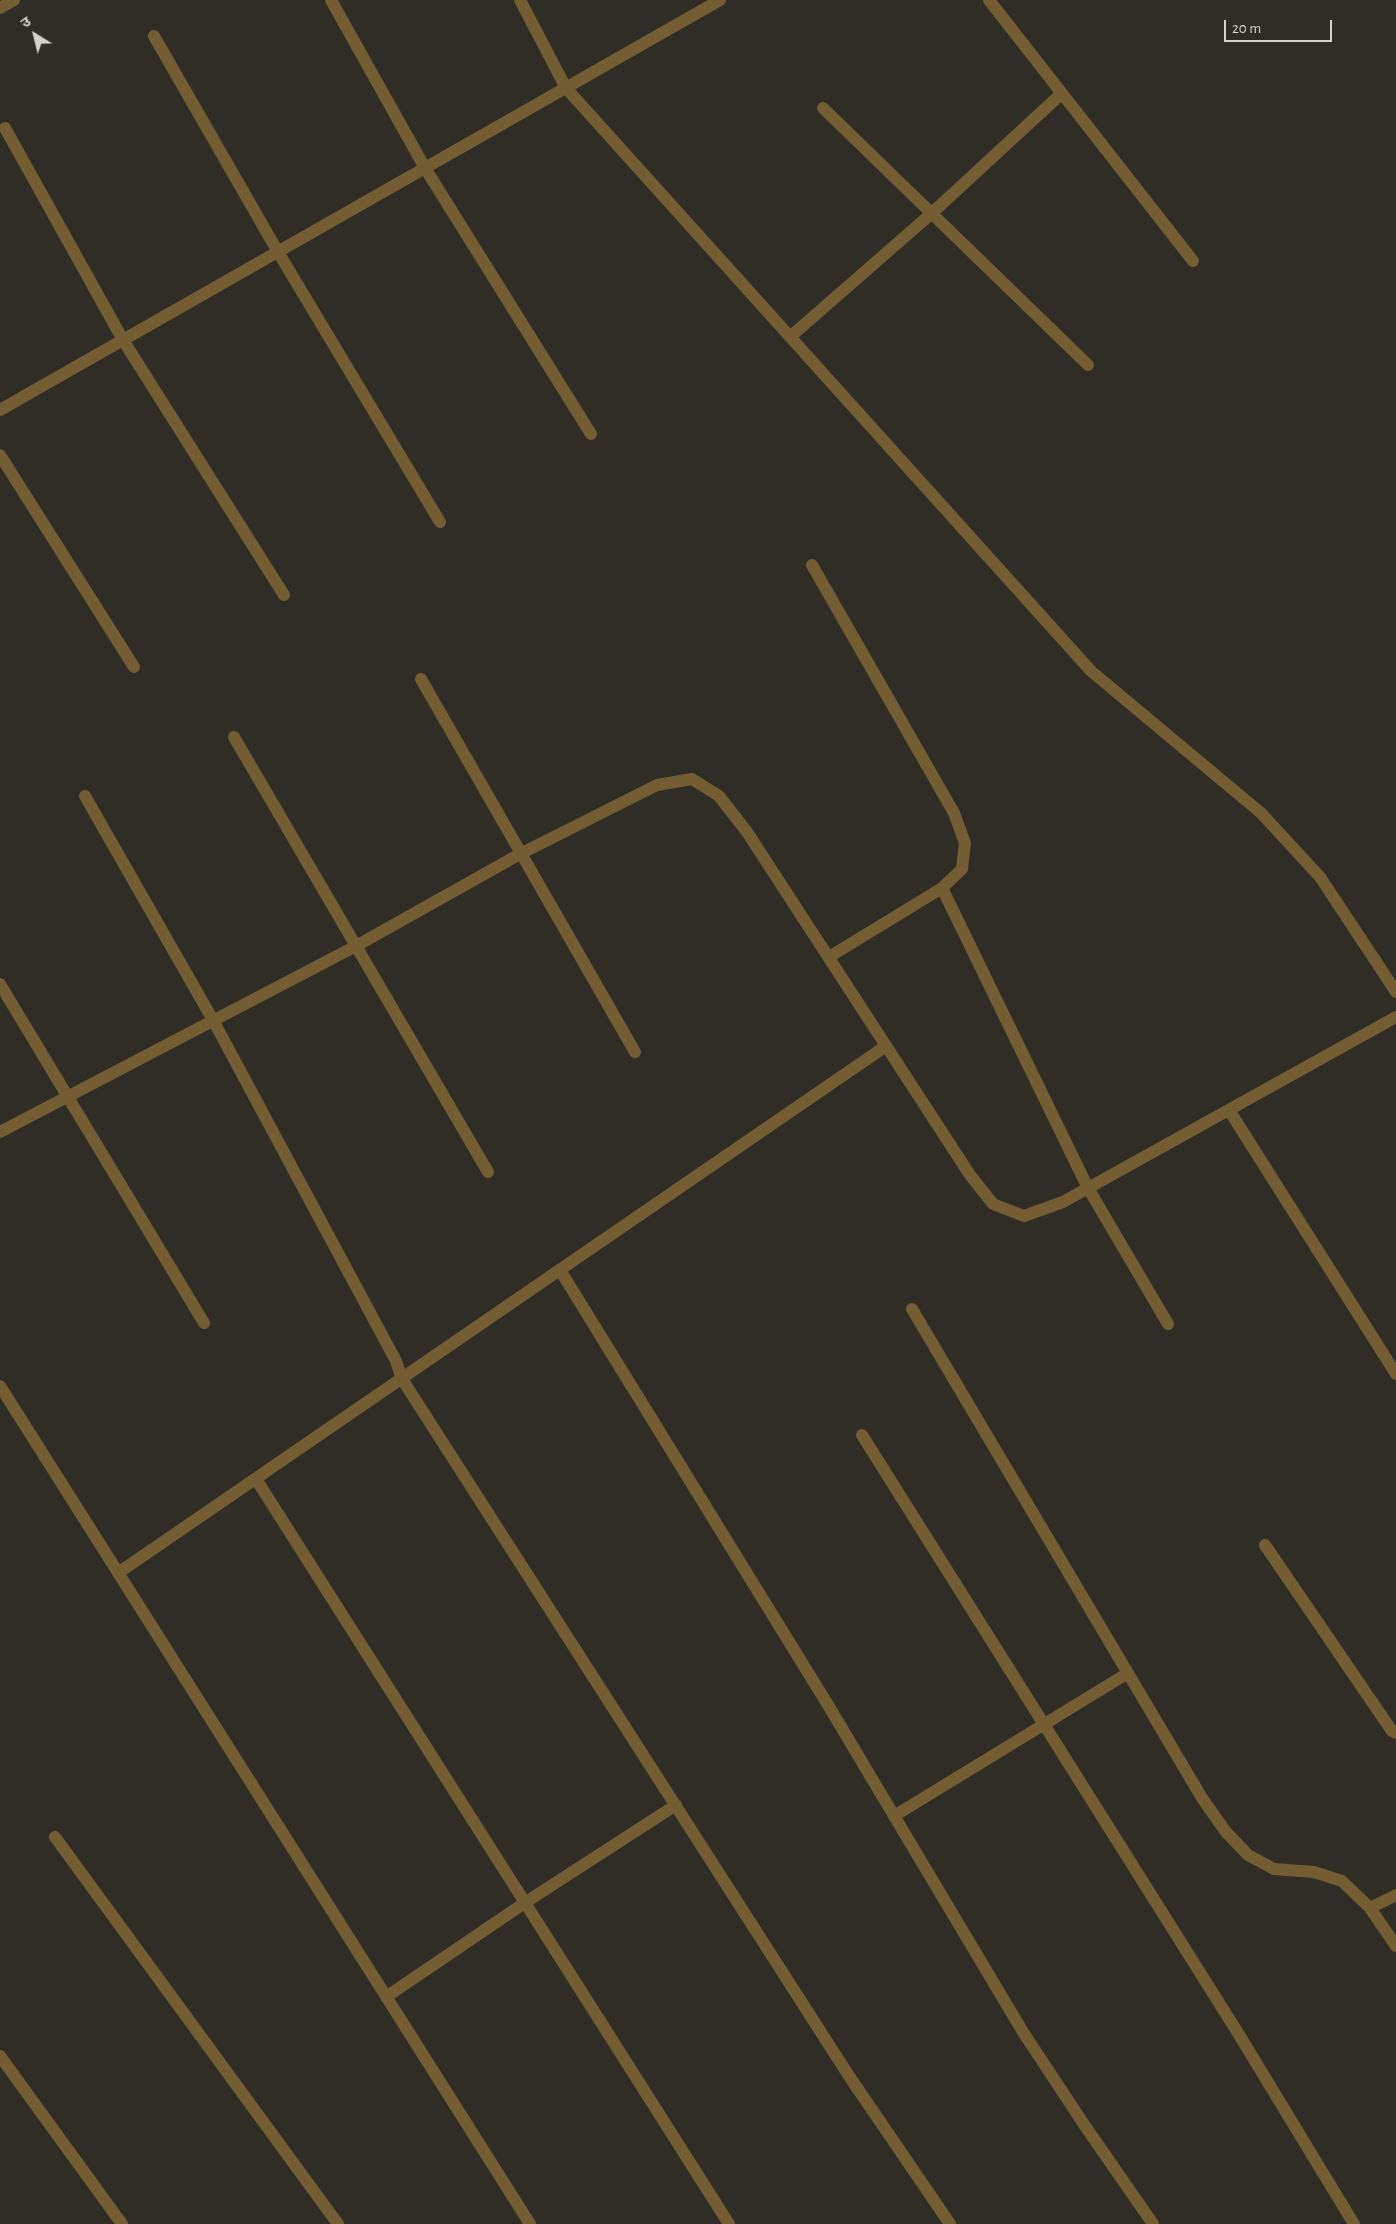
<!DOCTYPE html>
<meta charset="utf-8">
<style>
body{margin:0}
#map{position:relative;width:1396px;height:2224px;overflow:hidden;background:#302c26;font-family:"Alegreya Sans","Noto Sans Devanagari",sans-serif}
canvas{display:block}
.north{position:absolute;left:10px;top:10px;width:50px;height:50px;-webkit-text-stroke:4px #302c26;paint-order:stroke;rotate:324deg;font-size:14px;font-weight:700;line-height:20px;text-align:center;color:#d6d3cf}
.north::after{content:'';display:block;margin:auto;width:18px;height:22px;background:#d6d3cf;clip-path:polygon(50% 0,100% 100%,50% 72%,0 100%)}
.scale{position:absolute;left:1224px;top:20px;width:108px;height:22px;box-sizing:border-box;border:2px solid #d6d3cf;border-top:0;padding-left:6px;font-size:15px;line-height:18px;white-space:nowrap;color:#d6d3cf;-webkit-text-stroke:4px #302c26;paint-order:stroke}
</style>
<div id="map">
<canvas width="1396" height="2224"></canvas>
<div class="north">उ</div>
<div class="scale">20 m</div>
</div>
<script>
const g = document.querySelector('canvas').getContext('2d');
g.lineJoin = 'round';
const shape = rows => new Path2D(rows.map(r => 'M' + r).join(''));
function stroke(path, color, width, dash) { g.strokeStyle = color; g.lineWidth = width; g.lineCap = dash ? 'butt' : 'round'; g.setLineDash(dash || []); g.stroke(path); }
stroke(shape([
 [331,0,425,168,591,434],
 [520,0,566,88,1091,671,1261,813,1320,877,1396,992],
 [989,0,1193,261],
 [0,8,14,0],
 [154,36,278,252,440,522],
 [823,108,1088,365],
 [5,128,123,340,284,595],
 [790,337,932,213,1061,94],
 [0,410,720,0],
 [0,455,134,667],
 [812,565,954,813,965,843,962,869,942,888,829,957],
 [421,679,635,1052],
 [234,737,488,1172],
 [85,796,213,1020,396,1361,402,1379,849,2076,950,2224],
 [942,888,1088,1188,1168,1324],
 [0,984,204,1323],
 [1229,1110,1396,1374],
 [0,1132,356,946,520,854,657,785,692,779,719,796,747,832,970,1175,993,1204,1024,1216,1063,1202,1396,1017],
 [560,1270,828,1705,1023,2032,1083,2123,1153,2224],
 [912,1309,1202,1798,1226,1832,1248,1855,1274,1869,1314,1872,1342,1881,1370,1908,1396,1946],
 [0,1386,530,2224],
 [862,1435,1238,2033,1354,2224],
 [256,1479,729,2224],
 [1265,1545,1392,1731,1396,1733],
 [118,1573,886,1046],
 [894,1816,1128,1673],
 [55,1837,338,2224],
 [1370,1908,1396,1895],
 [386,1997,526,1902,676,1805],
 [0,2056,122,2224]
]), '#745d33', 12);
</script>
